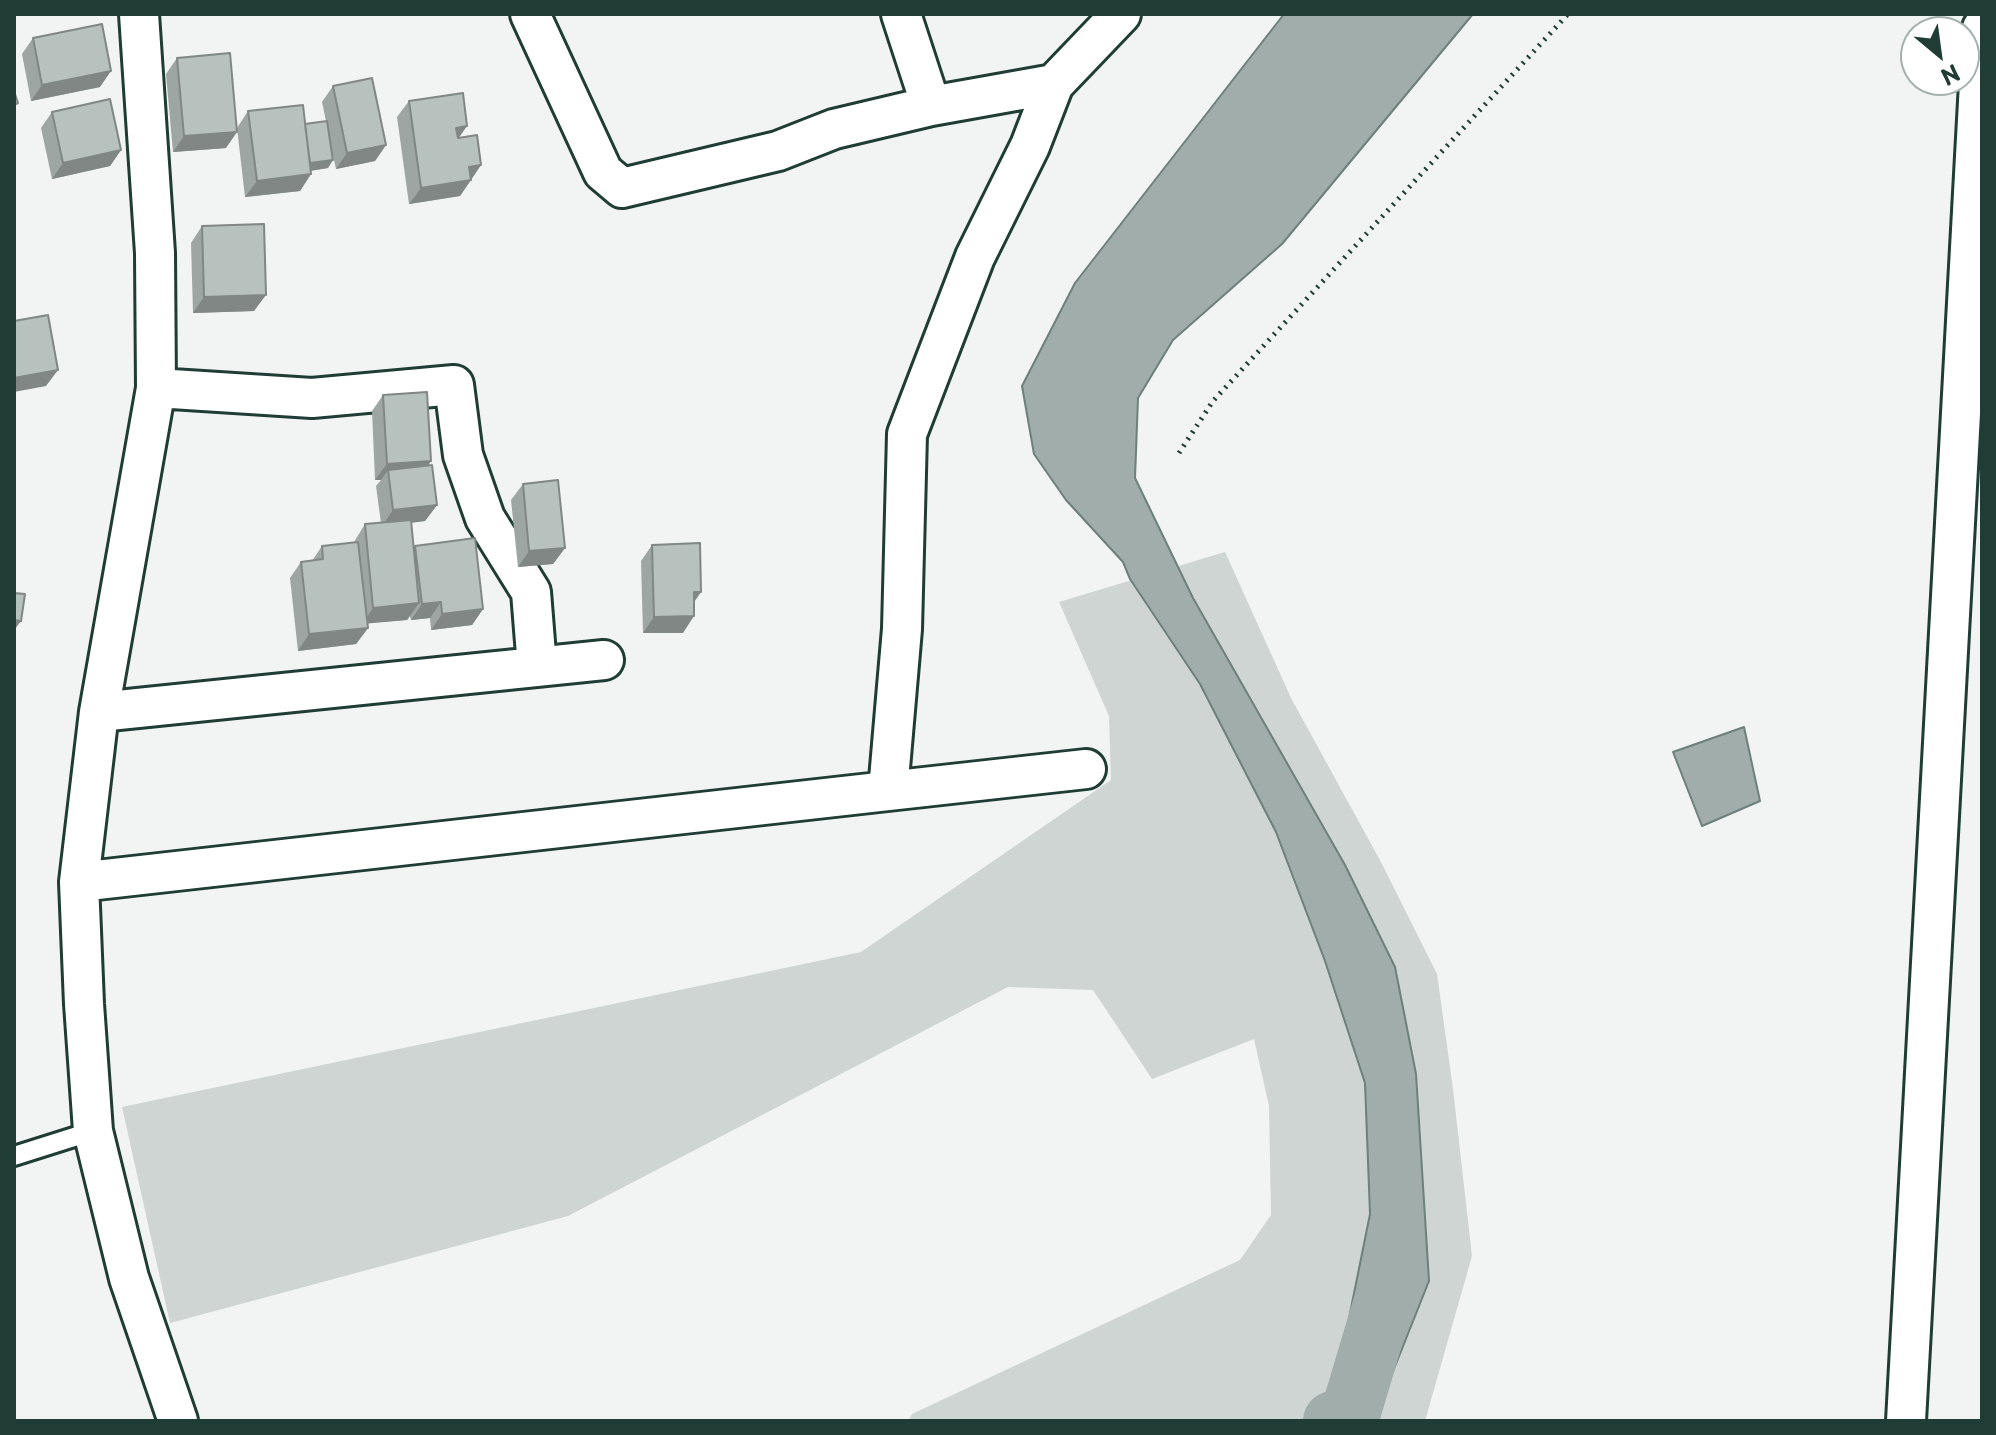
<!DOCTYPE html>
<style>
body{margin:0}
#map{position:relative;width:1996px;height:1435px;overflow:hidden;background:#f2f3f3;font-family:"Playpen Sans",sans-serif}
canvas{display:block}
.frame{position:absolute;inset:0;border:16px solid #1f3d34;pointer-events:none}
.north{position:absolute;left:1900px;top:16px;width:80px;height:80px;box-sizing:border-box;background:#fff;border:2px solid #a5b1ae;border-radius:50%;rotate:151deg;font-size:22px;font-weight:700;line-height:32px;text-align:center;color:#1f3d34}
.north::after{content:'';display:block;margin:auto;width:28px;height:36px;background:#1f3d34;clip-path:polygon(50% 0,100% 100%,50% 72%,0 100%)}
</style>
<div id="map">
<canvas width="1996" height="1435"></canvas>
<div class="frame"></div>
<div class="north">N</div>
</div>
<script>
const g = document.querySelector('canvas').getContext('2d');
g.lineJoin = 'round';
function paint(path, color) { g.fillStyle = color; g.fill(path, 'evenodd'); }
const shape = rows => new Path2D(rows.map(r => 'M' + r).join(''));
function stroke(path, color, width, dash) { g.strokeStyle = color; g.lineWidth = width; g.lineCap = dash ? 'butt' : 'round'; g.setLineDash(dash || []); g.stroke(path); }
paint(shape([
 [1225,552,1292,700,1381,862,1437,974,1453,1089,1472,1256,1425,1421,908,1421,912,1414,1240,1260,1271,1215,1269,1106,1254,1039,1152,1079,1093,990,1008,987,568,1216,170,1323,122,1107,861,952,1111,780,1109,716,1059,602]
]), '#ced5d3');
const water = shape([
 [1284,14,1473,14,1282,244,1173,340,1138,398,1135,478,1193,598,1345,865,1395,967,1416,1074,1429,1281,1386,1389,1342,1353,1370,1214,1365,1083,1325,961,1276,832,1200,684,1130,579,1123,562,1066,500,1034,454,1022,386,1075,283,1284,14],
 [1744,727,1760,801,1702,826,1673,752,1744,727]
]);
paint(water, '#a1adaa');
stroke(water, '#6d807b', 2);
stroke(shape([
 [1333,1421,1350,1415,1387,1291]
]), '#a1adaa', 60);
const service = shape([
 [14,1156,93,1131]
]);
const minor = shape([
 [139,14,155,253,156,388,99,712,79,882,84,1004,93,1131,129,1278,178,1421],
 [530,14,603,172,622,188,778,151,834,129,931,106,1054,84],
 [901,14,931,106],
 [156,388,312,398,454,385,463,455,485,518,531,592,537,667],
 [99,712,604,660],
 [888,791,1086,769],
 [79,882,888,791,902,629,907,434,975,257,1030,146,1054,84,1121,14],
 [1906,1421,1982,28]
]);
stroke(service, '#1f3d34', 24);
stroke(minor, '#1f3d34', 44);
stroke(shape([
 [1179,453,1213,401,1568,14]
]), '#1f3d34', 5, [2, 6]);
stroke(service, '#fff', 18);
stroke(minor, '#fff', 38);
paint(shape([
 [33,38,100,87,31,101,22,54],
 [177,58,226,148,173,152,166,74],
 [333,86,386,145,375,161,336,169,331,146,328,168,310,171,311,174,300,191,245,197,237,128,248,111,305,124,326,121,322,102],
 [409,101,459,138,481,165,460,196,409,204,397,117],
 [52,112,121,150,110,166,52,179,41,128],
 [202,226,254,311,193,313,191,243],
 [383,395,431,461,428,465,437,505,425,521,411,523,413,548,415,546,483,609,472,625,431,630,430,618,411,620,410,616,407,620,367,623,368,628,356,644,298,651,290,578,301,562,312,561,322,546,354,542,365,524,381,523,376,486,381,480,375,480,372,411],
 [523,484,565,548,553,564,518,567,511,500],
 [652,545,694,602,683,633,643,633,641,561]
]), '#9da6a3');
paint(shape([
 [111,71,100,87,31,101,42,85],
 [467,126,456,142,456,128],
 [237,132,226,148,173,152,184,136],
 [386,145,375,161,336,169,347,153],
 [121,150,110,166,52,179,63,163],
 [333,160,328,168,302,172,308,164],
 [481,165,460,196,409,204,421,188,469,167],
 [311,174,300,191,245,197,257,181],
 [266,295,254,311,193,313,204,297],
 [58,370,46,386,14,392,14,378],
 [431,461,420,478,388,470,381,480,375,480,387,464],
 [437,505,425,521,382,526,393,510],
 [565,548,553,564,518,567,529,551],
 [694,592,701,592,690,608],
 [441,602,430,618,411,620,422,604],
 [419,603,407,620,362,624,373,608],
 [483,609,472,625,431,630,442,614],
 [694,616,683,633,643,633,654,617],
 [14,620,21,621,15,629,14,629],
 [368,628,356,644,298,651,309,634]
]), '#808784');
const building = shape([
 [102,24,111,71,42,85,33,38,102,24],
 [230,53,237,132,184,136,177,58,230,53],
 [372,78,386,145,347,153,333,86,372,78],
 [14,91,18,103,14,105,14,91],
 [463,93,467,126,456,128,458,138,477,135,481,165,469,167,471,180,421,188,409,101,463,93],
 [110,99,121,150,63,163,52,112,110,99],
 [303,105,311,174,257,181,248,111,303,105],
 [327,121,333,160,310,163,305,124,327,121],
 [264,224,266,295,204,297,202,226,264,224],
 [48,315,58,370,14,378,14,321,48,315],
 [427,392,431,461,387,464,383,395,427,392],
 [432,465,437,505,393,510,388,470,432,465],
 [558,480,565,548,529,551,523,484,558,480],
 [411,520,419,603,373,608,365,524,411,520],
 [475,538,483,609,442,614,441,602,422,604,415,546,475,538],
 [358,542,368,628,309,634,301,562,323,559,322,546,358,542],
 [700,543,701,592,694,592,694,616,654,617,652,545,700,543],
 [14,593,25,594,21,621,14,620,14,593]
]);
paint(building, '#b7c1bd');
stroke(building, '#808784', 2);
</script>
